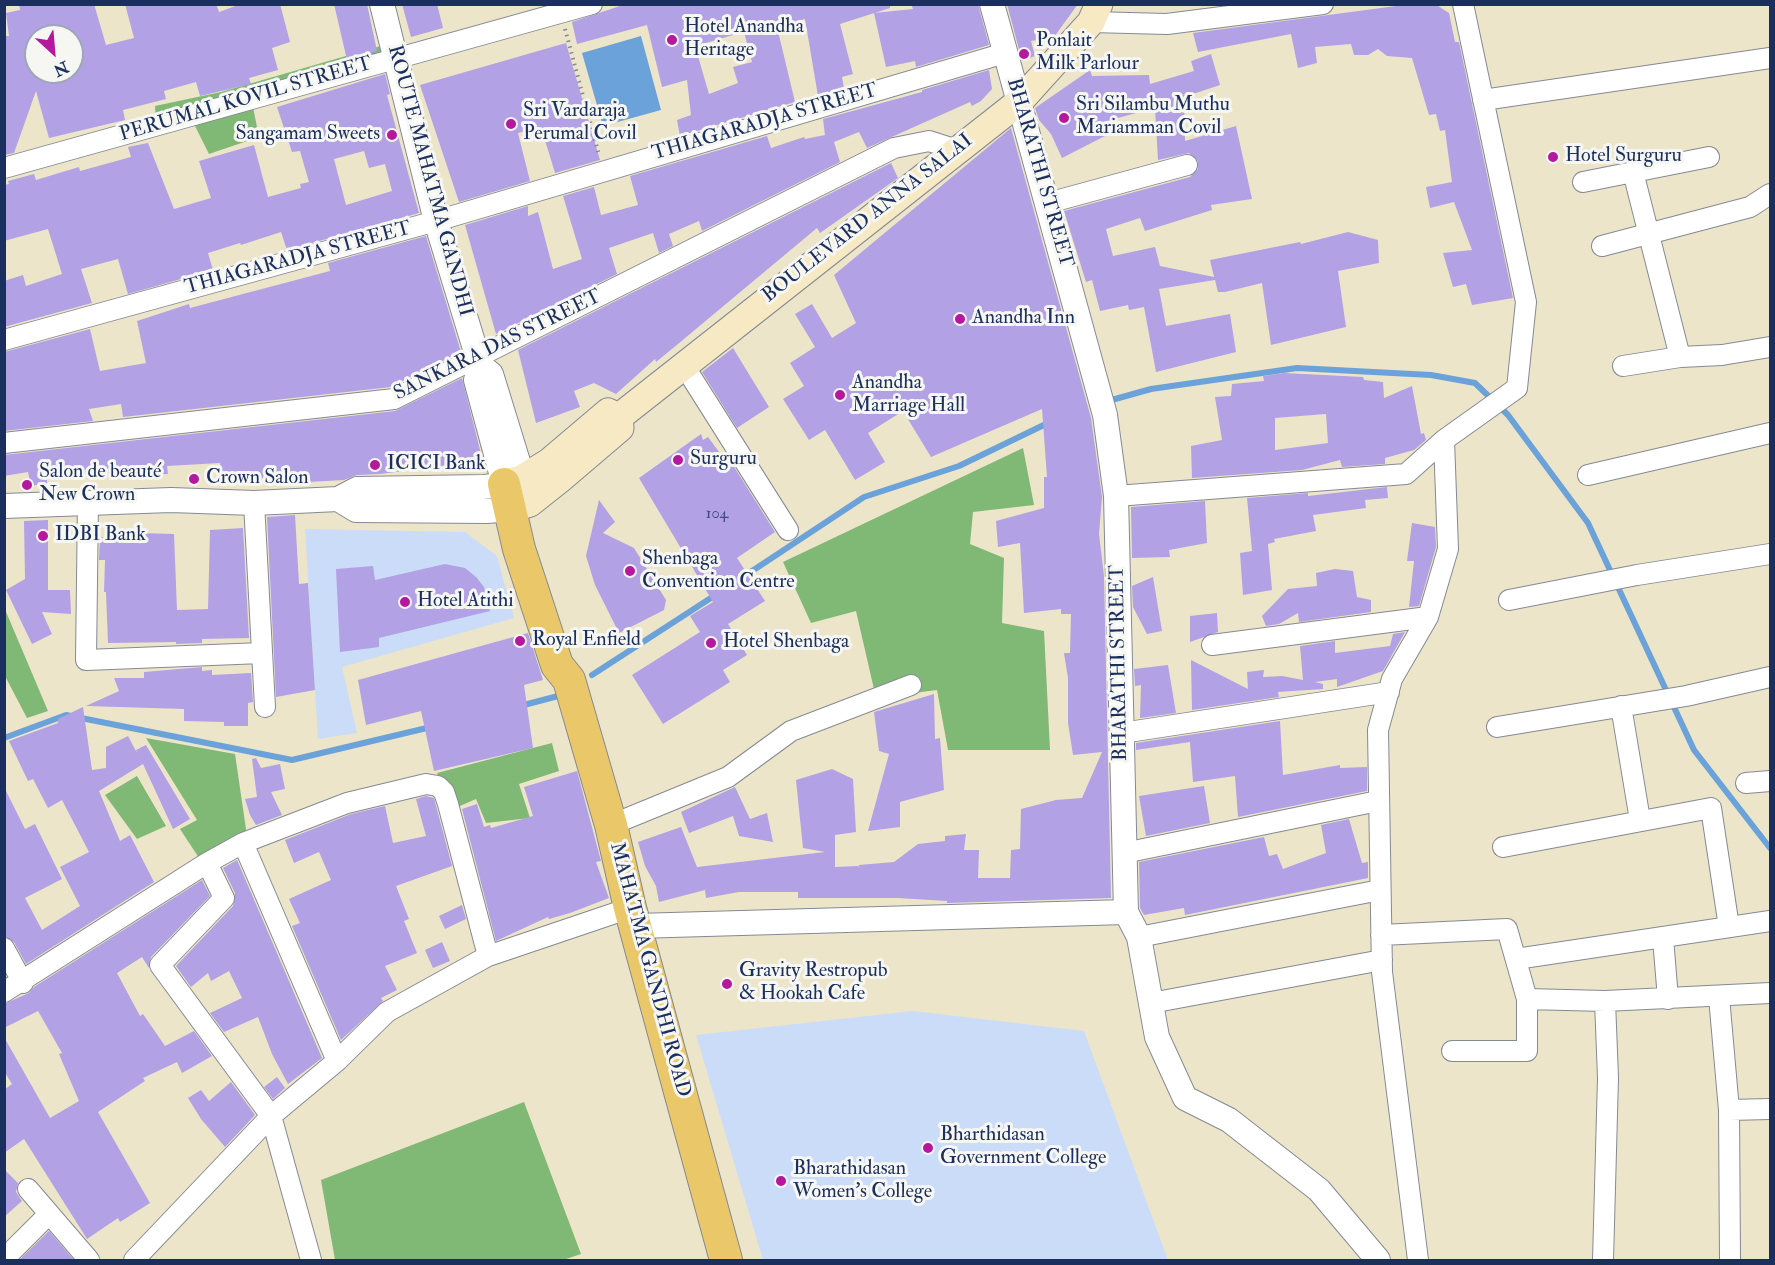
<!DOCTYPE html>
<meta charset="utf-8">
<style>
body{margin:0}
#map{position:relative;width:1775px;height:1265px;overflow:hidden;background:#ede5c9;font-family:"IM FELL Double Pica",serif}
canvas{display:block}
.frame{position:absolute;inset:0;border:6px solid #1b2f5e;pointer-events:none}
.north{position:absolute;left:24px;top:24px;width:60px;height:60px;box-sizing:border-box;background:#f6f6f2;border:2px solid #9ea6b7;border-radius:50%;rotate:154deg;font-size:16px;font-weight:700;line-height:24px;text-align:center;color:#1b2f5e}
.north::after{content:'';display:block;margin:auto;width:21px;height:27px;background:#b5179e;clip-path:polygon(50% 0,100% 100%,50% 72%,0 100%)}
</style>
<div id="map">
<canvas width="1775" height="1265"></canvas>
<div class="frame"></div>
<div class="north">N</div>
</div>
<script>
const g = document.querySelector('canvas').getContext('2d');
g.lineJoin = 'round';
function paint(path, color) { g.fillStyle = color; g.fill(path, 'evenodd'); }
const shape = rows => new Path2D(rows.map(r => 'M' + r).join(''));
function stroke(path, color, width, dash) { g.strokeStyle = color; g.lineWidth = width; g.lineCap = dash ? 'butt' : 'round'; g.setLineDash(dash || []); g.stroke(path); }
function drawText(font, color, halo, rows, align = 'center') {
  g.font = font + ' "IM FELL Double Pica",serif'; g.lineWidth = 6; g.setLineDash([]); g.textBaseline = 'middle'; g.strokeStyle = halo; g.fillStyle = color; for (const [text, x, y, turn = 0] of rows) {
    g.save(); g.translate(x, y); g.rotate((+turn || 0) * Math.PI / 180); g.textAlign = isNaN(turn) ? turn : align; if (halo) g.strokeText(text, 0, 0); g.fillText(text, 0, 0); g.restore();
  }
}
paint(shape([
 [305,529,465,532,497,556,514,618,342,667,357,733,318,739],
 [913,1011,1084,1031,1168,1260,763,1260,696,1035]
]), '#cbdcf9');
paint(shape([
 [391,43,393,56,156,123,155,106,221,92],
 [252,102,259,137,209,154,191,118],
 [1023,448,1034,505,973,512,970,544,1004,558,1002,623,1044,631,1050,750,948,750,937,690,876,698,856,611,811,623,783,562],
 [4,607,48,711,27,718,5,676],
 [146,738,235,754,247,836,201,861,180,829,197,820],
 [552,743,559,771,519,784,530,818,486,823,476,799,453,809,437,773],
 [137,776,166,826,137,839,105,795],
 [524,1102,581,1254,563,1260,335,1260,321,1180]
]), '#80b875');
paint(shape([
 [641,36,661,110,603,126,582,53]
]), '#6aa2d9');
stroke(shape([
 [1108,401,1151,389,1297,368,1431,375,1475,383,1508,415,1588,523,1694,750,1770,848],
 [743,577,864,497,959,466,1048,423],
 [592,675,717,594],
 [520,706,562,695],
 [4,738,66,715,292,760,431,727]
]), '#6aa2d9', 6);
paint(shape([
 [19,4,94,4,106,45,134,38,125,4,216,4,219,12,241,4,280,4,290,42,272,48,278,70,249,78,251,84,200,96,196,82,164,91,166,99,123,110,125,120,49,138,36,91,14,153,4,155,4,36,9,36,6,13,20,10],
 [36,36,72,36,72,72,36,72],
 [334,4,367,4,377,51,347,60],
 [402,4,437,4,443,28,411,37],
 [626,4,890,4,890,8,840,24,853,74,842,77,844,88,818,96,805,19,777,27,795,102,680,136,677,120,691,115,687,80,662,87,647,25,577,44,572,22],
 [744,32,752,62,733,67,738,83,709,94,695,46],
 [911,4,978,4,989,45,916,67,915,61,886,67,874,13,913,9],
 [1007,4,1078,4,1054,37,1031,41,1035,56,1022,61],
 [1411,4,1435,4,1449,13,1455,42,1459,42,1513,298,1472,305,1466,284,1453,287,1443,253,1472,250,1454,202,1430,208,1426,187,1452,182,1445,130,1440,131,1436,114,1429,115,1412,58,1387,56,1378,49,1368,55,1354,55,1351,44,1315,47,1317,63,1298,68,1291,34,1198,52,1193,33],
 [566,43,600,160,555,173,541,127,518,133,530,181,459,202,420,85],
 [1211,54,1220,85,1184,97,1185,141,1236,126,1252,199,1211,205,1212,210,1145,231,1140,218,1106,229,1113,256,1155,247,1160,266,1214,277,1210,260,1300,242,1301,244,1348,232,1378,240,1379,263,1338,271,1346,327,1271,345,1262,283,1225,292,1218,292,1215,280,1159,289,1166,326,1230,314,1236,352,1156,372,1144,307,1129,310,1128,305,1100,311,1092,280,1086,282,1064,211,1190,177,1198,169,1198,161,1189,153,1158,160,1155,108,1103,122,1107,135,1062,158,1051,134,1039,120,1035,108,1090,70,1092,76,1149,75,1150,84,1194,71,1191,61],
 [989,70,992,89,981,101,972,106,970,102,867,148,859,132,834,142,840,162,702,231,699,221,669,234,673,246,659,253,653,233,609,248,617,274,496,334,465,225,528,206,528,216,538,212,553,269,582,259,563,196,594,187,601,215,638,205,630,176,767,136,771,148,804,137,805,139,825,135,823,119,922,92,922,90],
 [385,74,390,94,387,95,419,213,287,250,281,232,241,245,240,243,208,253,213,270,128,294,118,259,81,269,92,303,4,327,4,281,23,275,26,286,62,274,48,229,4,241,4,185,9,184,8,181,34,174,36,180,79,167,80,171,131,157,128,147,148,143,174,209,211,198,199,161,254,145,268,197,301,188,300,184,309,182,300,151,292,152,277,107],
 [364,151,369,168,385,164,392,191,346,205,334,159],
 [1011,128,1091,418,1102,497,1099,534,1104,576,1111,898,947,903,947,901,898,898,798,898,798,892,739,892,706,898,705,890,659,902,656,886,645,866,638,842,681,827,697,867,825,852,803,848,796,780,832,769,853,779,856,832,835,835,835,867,858,866,858,868,859,865,894,862,918,844,945,841,945,836,966,834,964,850,979,850,978,878,1010,878,1011,850,1020,849,1021,809,1056,800,1082,798,1102,752,1073,755,1068,723,1068,678,1064,653,1070,653,1071,614,1061,614,1061,609,1024,613,1020,543,998,547,996,521,1044,508,1044,477,1047,477,1042,409,931,457,903,411,868,433,885,462,855,480,825,430,809,440,783,399,804,386,790,363,815,347,795,314,812,304,832,338,856,323,834,275],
 [891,163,898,178,820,233,817,228,678,344,656,362,655,359,616,394,594,383,574,391,580,407,536,423,518,350],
 [426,236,461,352,391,387,123,417,121,404,89,409,93,421,4,431,4,352,90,329,100,371,146,363,137,321,189,304,190,308,330,271,328,263],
 [733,348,769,407,737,428,702,372],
 [1284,373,1363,377,1364,380,1383,382,1384,398,1412,386,1421,434,1424,433,1426,440,1414,450,1385,458,1385,464,1342,467,1340,460,1302,470,1192,478,1191,446,1222,440,1215,397,1231,396,1232,384,1264,381,1263,376],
 [1326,414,1328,443,1275,450,1275,418],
 [462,378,481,454,471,462,380,474,357,475,344,480,308,482,308,477,247,479,222,483,220,463,167,466,168,474,140,475,140,471,47,477,47,483,31,486,28,472,4,476,4,455,395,411],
 [701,434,703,440,708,437,722,456,726,454,775,532,737,558,765,601,728,624,747,655,723,670,730,682,663,724,632,675,700,632,690,616,713,602,639,478],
 [1387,487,1388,498,1365,500,1366,508,1313,515,1316,531,1274,539,1275,542,1268,544,1272,590,1243,595,1240,553,1252,551,1247,498,1308,493,1308,496],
 [599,500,615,522,603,533,634,548,666,600,664,610,619,633,595,585,586,556],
 [1205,501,1207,543,1169,550,1170,557,1132,558,1131,507],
 [295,515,299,584,308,583,315,690,276,697,267,517],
 [48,520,48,590,70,590,71,614,42,612,52,634,32,644,6,590,25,579,24,521],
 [1412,523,1435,527,1436,547,1419,606,1409,607,1414,561,1407,561],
 [243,528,249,638,202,639,202,643,176,644,176,642,108,643,106,592,104,592,105,560,99,560,100,537,139,540,139,533,174,534,177,610,208,609,210,530],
 [445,564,465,568,476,577,484,587,490,611,379,638,379,647,340,652,336,569,373,566,375,580],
 [1335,569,1353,571,1357,597,1371,600,1371,612,1299,622,1298,613,1279,624,1266,626,1262,616,1288,589,1317,586,1316,573],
 [1153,577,1162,631,1147,634,1133,607,1132,586],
 [1217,613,1218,632,1190,642,1190,616],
 [1405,632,1383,671,1337,687,1337,679,1315,682,1323,684,1323,689,1278,692,1279,697,1192,710,1191,660,1248,689,1247,672,1264,670,1263,677,1282,676,1303,680,1300,646,1335,641,1335,653,1390,646,1393,634],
 [528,633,543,680,524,685,533,748,434,771,421,711,366,725,358,680],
 [1168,665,1176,713,1140,718,1141,685,1135,686,1134,669],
 [202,667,202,671,212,670,212,675,251,673,253,702,248,703,248,726,224,726,224,722,184,721,184,709,86,706,119,691,114,678,144,678,144,672],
 [934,694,935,739,940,738,944,790,900,802,900,827,868,831,889,754,879,751,874,712],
 [83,707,92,770,106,768,106,747,128,736,137,753,136,750,146,745,190,819,173,829,143,764,99,791,120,841,130,835,154,882,26,964,14,942,4,936,4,787,25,829,35,824,62,879,25,898,42,930,80,906,60,867,89,852,62,800,48,808,33,779,28,781,9,741,58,723,58,719],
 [1280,721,1283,775,1340,765,1340,768,1367,767,1367,791,1238,817,1235,776,1193,782,1190,742,1136,750,1136,743],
 [256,758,261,768,280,764,285,789,271,792,282,815,256,825,250,815,245,799,257,797,252,759],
 [577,771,601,861,596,862,609,898,570,913,549,919,548,917,496,941,462,809,477,804,484,827,490,825,491,828,533,816,524,787],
 [1204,786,1210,823,1146,836,1139,796],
 [735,787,750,819,767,813,773,842,739,836,733,816,689,833,681,812],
 [426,796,434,798,452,866,396,886,409,919,404,921,417,953,385,966,397,990,381,998,383,1001,341,1040,292,926,300,923,289,899,331,880,319,852,294,863,285,840,351,814,385,806,393,843,426,836,416,799],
 [1349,819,1362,863,1368,862,1368,878,1185,915,1184,908,1144,915,1140,908,1139,862,1264,837,1269,856,1277,854,1283,869,1326,853,1321,825],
 [237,860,322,1058,288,1084,272,1054,258,1017,224,1032,210,1013,242,998,229,971,211,981,208,973,191,987,176,966,233,906,235,893,223,868],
 [202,880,210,896,151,957,149,968,142,957,117,973,140,1016,143,1014,165,1046,194,1031,212,1056,182,1073,177,1062,143,1078,145,1081,98,1112,150,1203,120,1222,118,1218,87,1239,24,1139,4,1153,4,1090,12,1084,4,1071,4,1037,50,1118,79,1101,59,1054,62,1053,38,1011,4,1028,4,1004,29,993,34,987],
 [462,905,466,919,445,929,439,916],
 [442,942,450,961,433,968,425,950],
 [277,1077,285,1088,273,1099,264,1087],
 [231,1082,255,1115,225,1147,201,1119,188,1098,201,1090,209,1101],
 [4,1169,18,1183,16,1192,22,1201,4,1217],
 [49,1231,74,1260,19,1260]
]), '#b2a1e4');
const minor = shape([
 [1091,22,1167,24,1323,4],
 [1483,100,1770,58],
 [4,168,592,4],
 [1633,172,1680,357],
 [1583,182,1709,157],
 [1048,203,1187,165],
 [1602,246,1750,207,1770,194],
 [4,340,436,221,1005,53],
 [683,364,788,530],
 [1623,366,1680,357,1722,355,1770,347],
 [4,443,394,399,894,148,929,141,957,150],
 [1588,475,1770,433],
 [1116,496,1406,474,1444,440,1517,388,1526,302,1463,4],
 [88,501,86,660,262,653],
 [254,503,265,707],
 [1509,600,1637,575,1770,554],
 [1212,645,1428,617],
 [1621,706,1640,820],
 [1497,727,1686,696,1770,677],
 [1122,733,1389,692],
 [1746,783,1770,781],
 [611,825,728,777,791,731,911,685],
 [243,843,347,803,426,784,438,786,444,792,448,804,488,956],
 [1503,847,1711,808,1729,927],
 [1124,853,1378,801],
 [207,863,224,898,160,965,271,1116,311,1260],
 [1381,935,1507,929,1527,999,1605,1001,1770,993],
 [1139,937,1380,890],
 [1663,938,1668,999],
 [4,948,23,983],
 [1516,959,1770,921],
 [4,992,207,863,243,843,337,1061],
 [1719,997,1729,1110,1730,1260],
 [1151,1003,1382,960],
 [1452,1051,1527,1051,1527,999],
 [1729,1110,1770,1109],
 [28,1189,89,1260],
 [4,1259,49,1214],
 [134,1260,271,1116,337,1061,387,1012,488,956,630,908],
 [1418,1260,1382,972,1378,730,1392,679,1428,617,1448,549,1444,440],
 [1603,1260,1608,1078,1605,1001]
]);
const tertiary = shape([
 [382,4,436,221,480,365,491,374,523,478],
 [992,4,1105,415,1116,496,1126,912,1139,937,1157,1037,1185,1098,1229,1120,1319,1190,1378,1260],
 [338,499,356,510,487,511,510,509],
 [4,506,171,500,254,503,338,499,357,489,484,487,504,484,476,380,480,365],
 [636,926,1126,912]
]);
const secondary = shape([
 [619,417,1019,102,1091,22,1099,4],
 [504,484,523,478,549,462,608,412,619,417],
 [510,509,530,503,559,480,620,428,619,417]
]);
const primary = shape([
 [504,484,519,549,557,665,569,680,611,825,630,908,726,1260]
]);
stroke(minor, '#848a94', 22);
stroke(tertiary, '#848a94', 26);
stroke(secondary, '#848a94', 29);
stroke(primary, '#848a94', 34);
stroke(shape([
 [565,29,599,155]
]), '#848a94', 4, [1.5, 4.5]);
stroke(minor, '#fff', 20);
stroke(tertiary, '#fff', 24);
stroke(secondary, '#f7e9c3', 27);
stroke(primary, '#eac769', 32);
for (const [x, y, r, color] of [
 [672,40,6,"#b5179e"],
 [1024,54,6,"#b5179e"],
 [1064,118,6,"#b5179e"],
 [511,124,6,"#b5179e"],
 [392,135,6,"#b5179e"],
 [1553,157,6,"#b5179e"],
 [960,319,6,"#b5179e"],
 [840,395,6,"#b5179e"],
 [678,460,6,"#b5179e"],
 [375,465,6,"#b5179e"],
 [194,479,6,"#b5179e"],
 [27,485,6,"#b5179e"],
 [43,536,6,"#b5179e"],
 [630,571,6,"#b5179e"],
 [405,602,6,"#b5179e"],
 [520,641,6,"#b5179e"],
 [711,643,6,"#b5179e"],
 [727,984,6,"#b5179e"],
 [928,1148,6,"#b5179e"],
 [781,1181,6,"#b5179e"]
]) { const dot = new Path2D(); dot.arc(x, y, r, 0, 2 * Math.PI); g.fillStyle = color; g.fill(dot); stroke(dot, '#f6f6f2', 2); }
drawText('16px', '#414c80', null, [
 ["104",717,515]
]);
drawText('20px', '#1b2f5e', '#f6f6f2', [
 ["Hotel Anandha",684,28],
 ["Heritage",684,51],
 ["Ponlait",1036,42],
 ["Milk Parlour",1036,65],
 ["Sri Silambu Muthu",1076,106],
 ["Mariamman Covil",1076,129],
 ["Sri Vardaraja",523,112],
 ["Perumal Covil",523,135],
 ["Sangamam Sweets",380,135,"right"],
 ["Hotel Surguru",1565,157],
 ["Anandha Inn",972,319],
 ["Anandha",852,384],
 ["Marriage Hall",852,407],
 ["Surguru",690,460],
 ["ICICI Bank",387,465],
 ["Salon de beauté",39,473],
 ["New Crown",39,496],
 ["Crown Salon",206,479],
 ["IDBI Bank",55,536],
 ["Shenbaga",642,560],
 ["Convention Centre",642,583],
 ["Hotel Atithi",417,602],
 ["Royal Enfield",532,641],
 ["Hotel Shenbaga",723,643],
 ["Gravity Restropub",739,972],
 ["& Hookah Cafe",739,995],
 ["Bharthidasan",940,1136],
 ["Government College",940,1159],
 ["Bharathidasan",793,1170],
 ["Women's College",793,1193]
], 'left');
drawText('20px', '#1b2f5e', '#f6f6f2', [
 ["PERUMAL KOVIL STREET",246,100,-16],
 ["THIAGARADJA STREET",765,123,-16],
 ["BHARATHI STREET",1039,173,74],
 ["ROUTE MAHATMA GANDHI",429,181,75],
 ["BOULEVARD ANNA SALAI",868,219,-38],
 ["THIAGARADJA STREET",298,259,-15],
 ["SANKARA DAS STREET",498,346,-26],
 ["BHARATHI STREET",1120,663,-91],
 ["MAHATMA GANDHI ROAD",649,970,75]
]);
</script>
